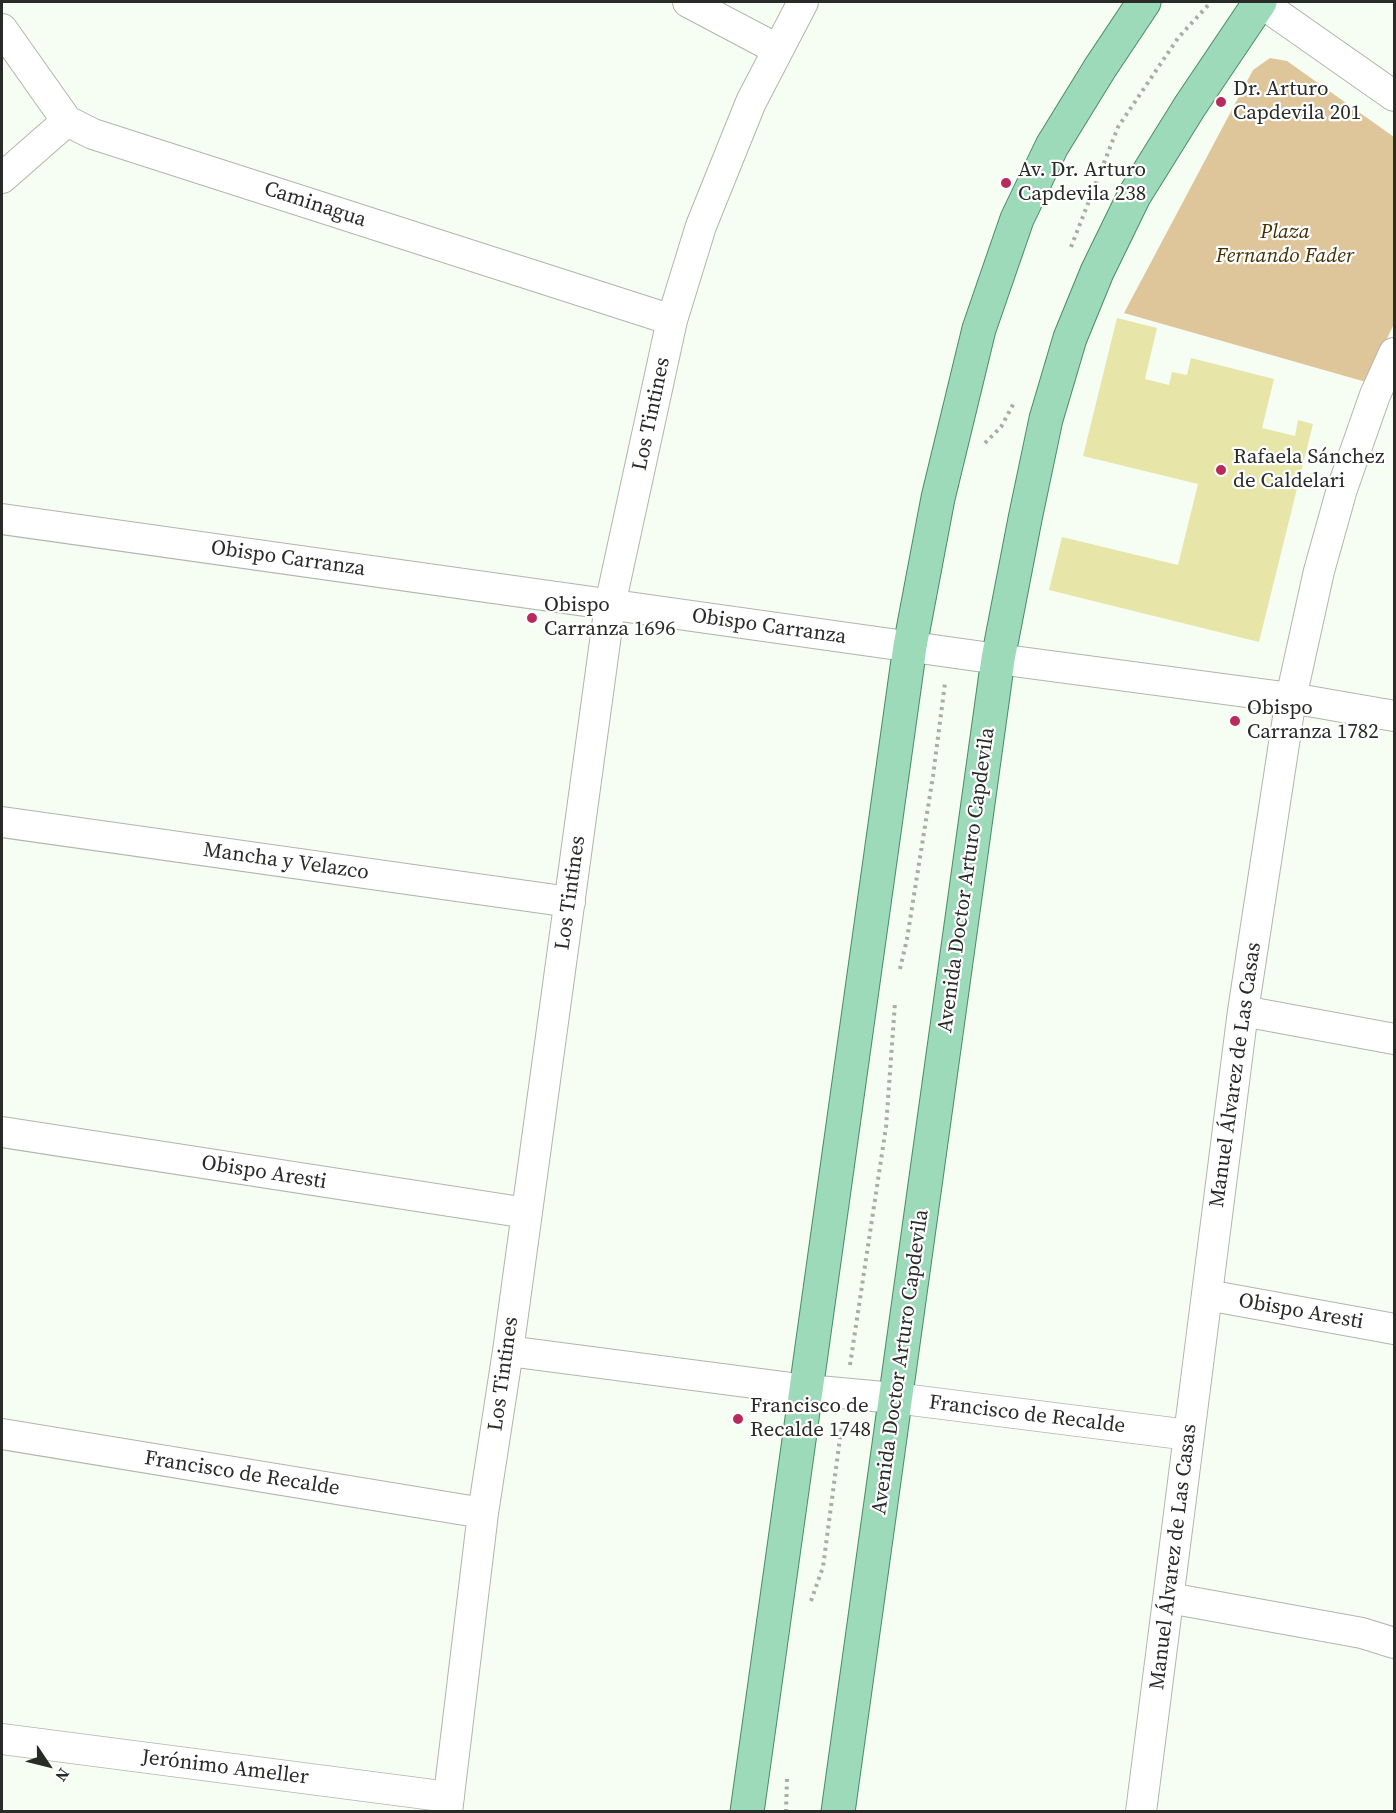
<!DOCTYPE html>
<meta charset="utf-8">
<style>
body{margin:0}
#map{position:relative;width:1396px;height:1813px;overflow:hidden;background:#f6fdf2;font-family:"Source Serif 4",serif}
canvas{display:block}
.frame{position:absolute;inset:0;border:3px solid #282b27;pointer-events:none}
.north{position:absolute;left:18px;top:1735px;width:60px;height:60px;-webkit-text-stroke:4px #fff;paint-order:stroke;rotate:125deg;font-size:16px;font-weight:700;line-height:24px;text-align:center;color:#282b27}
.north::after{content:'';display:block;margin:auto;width:21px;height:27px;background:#282b27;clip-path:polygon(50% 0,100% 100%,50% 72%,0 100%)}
</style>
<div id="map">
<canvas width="1396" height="1813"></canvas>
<div class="frame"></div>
<div class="north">N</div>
</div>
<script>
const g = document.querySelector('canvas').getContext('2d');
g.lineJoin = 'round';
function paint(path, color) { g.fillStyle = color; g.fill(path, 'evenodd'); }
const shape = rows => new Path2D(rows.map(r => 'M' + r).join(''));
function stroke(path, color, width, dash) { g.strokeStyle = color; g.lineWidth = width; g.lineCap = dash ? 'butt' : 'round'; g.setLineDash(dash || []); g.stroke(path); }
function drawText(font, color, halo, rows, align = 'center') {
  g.font = font + ' "Source Serif 4",serif'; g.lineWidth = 4.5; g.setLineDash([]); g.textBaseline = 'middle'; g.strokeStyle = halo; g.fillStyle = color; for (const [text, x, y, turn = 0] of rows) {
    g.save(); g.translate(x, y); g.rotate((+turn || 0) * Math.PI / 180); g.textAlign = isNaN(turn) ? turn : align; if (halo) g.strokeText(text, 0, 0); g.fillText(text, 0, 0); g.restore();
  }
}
paint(shape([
 [1270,58,1287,61,1394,137,1394,324,1366,382,1124,313,1253,70]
]), '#dec59a');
paint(shape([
 [1117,318,1157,328,1145,379,1169,385,1172,372,1187,375,1191,358,1274,379,1262,428,1295,436,1298,420,1313,424,1259,642,1049,590,1062,537,1178,565,1198,484,1083,456]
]), '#e7e6a8');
const minor = shape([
 [688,2,777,49],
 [1260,2,1394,96],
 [2,29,67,121,93,134,672,320],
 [2,178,67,121],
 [2,519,998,659,1291,698,1394,716],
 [2,822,570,902],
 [1243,1011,1394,1039],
 [2,1132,527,1213],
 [1207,1295,1394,1329],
 [508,1351,807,1390,895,1398,1189,1435],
 [2,1434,483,1513],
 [1169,1598,1362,1633,1394,1643],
 [2,1739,449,1797],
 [447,1812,483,1513,508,1351,610,605,672,320,701,226,751,102,803,2],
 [1141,1812,1243,1011,1291,698,1319,571,1342,489,1375,395,1394,353]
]);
const primary = shape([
 [747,1812,910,646,938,498,979,329,1017,219,1052,146,1100,68,1144,2],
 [838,1812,998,659,1025,519,1046,419,1070,338,1097,272,1134,196,1190,106,1260,2]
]);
stroke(minor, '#b0b6ac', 32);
stroke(primary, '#498c68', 35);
stroke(shape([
 [1071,247,1118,127,1178,38,1211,2],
 [985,443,1001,427,1015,401],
 [900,969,907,939,933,776,945,683],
 [850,1365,886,1127,895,1003],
 [811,1601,823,1567,842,1423],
 [786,1812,787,1779]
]), '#a8ada5', 4, [3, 4.5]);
stroke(minor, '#fff', 30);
stroke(primary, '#9ddab9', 33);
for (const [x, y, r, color] of [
 [1221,102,6,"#b82a5c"],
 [1006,183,6,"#b82a5c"],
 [1221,470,6,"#b82a5c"],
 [532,618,6,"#b82a5c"],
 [1235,721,6,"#b82a5c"],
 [738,1419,6,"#b82a5c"]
]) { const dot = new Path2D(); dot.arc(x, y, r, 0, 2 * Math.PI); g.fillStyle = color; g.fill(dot); stroke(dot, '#fff', 2); }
drawText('21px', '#282b27', '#fff', [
 ["Dr. Arturo",1233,90],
 ["Capdevila 201",1233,114],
 ["Av. Dr. Arturo",1018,171],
 ["Capdevila 238",1018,195],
 ["Rafaela Sánchez",1233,458],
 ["de Caldelari",1233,482],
 ["Obispo",544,606],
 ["Carranza 1696",544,630],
 ["Obispo",1247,709],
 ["Carranza 1782",1247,733],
 ["Francisco de",750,1407],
 ["Recalde 1748",750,1431]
], 'left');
drawText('21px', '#282b27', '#fff', [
 ["Caminagua",315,205,18],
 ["Los Tintines",652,414,-78],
 ["Obispo Carranza",288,559,8],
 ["Obispo Carranza",769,627,8],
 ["Mancha y Velazco",286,862,8],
 ["Avenida Doctor Arturo Capdevila",967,880,-82],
 ["Los Tintines",571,893,-82],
 ["Manuel Álvarez de Las Casas",1236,1075,-82],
 ["Obispo Aresti",264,1173,9],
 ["Obispo Aresti",1301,1312,10],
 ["Avenida Doctor Arturo Capdevila",901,1362,-82],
 ["Los Tintines",504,1374,-82],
 ["Francisco de Recalde",1027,1415,7],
 ["Francisco de Recalde",242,1474,9],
 ["Manuel Álvarez de Las Casas",1174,1557,-83],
 ["Jerónimo Ameller",225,1768,7]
]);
drawText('italic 21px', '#452f00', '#fff', [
 ["Plaza",1285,233],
 ["Fernando Fader",1285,257]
]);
</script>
